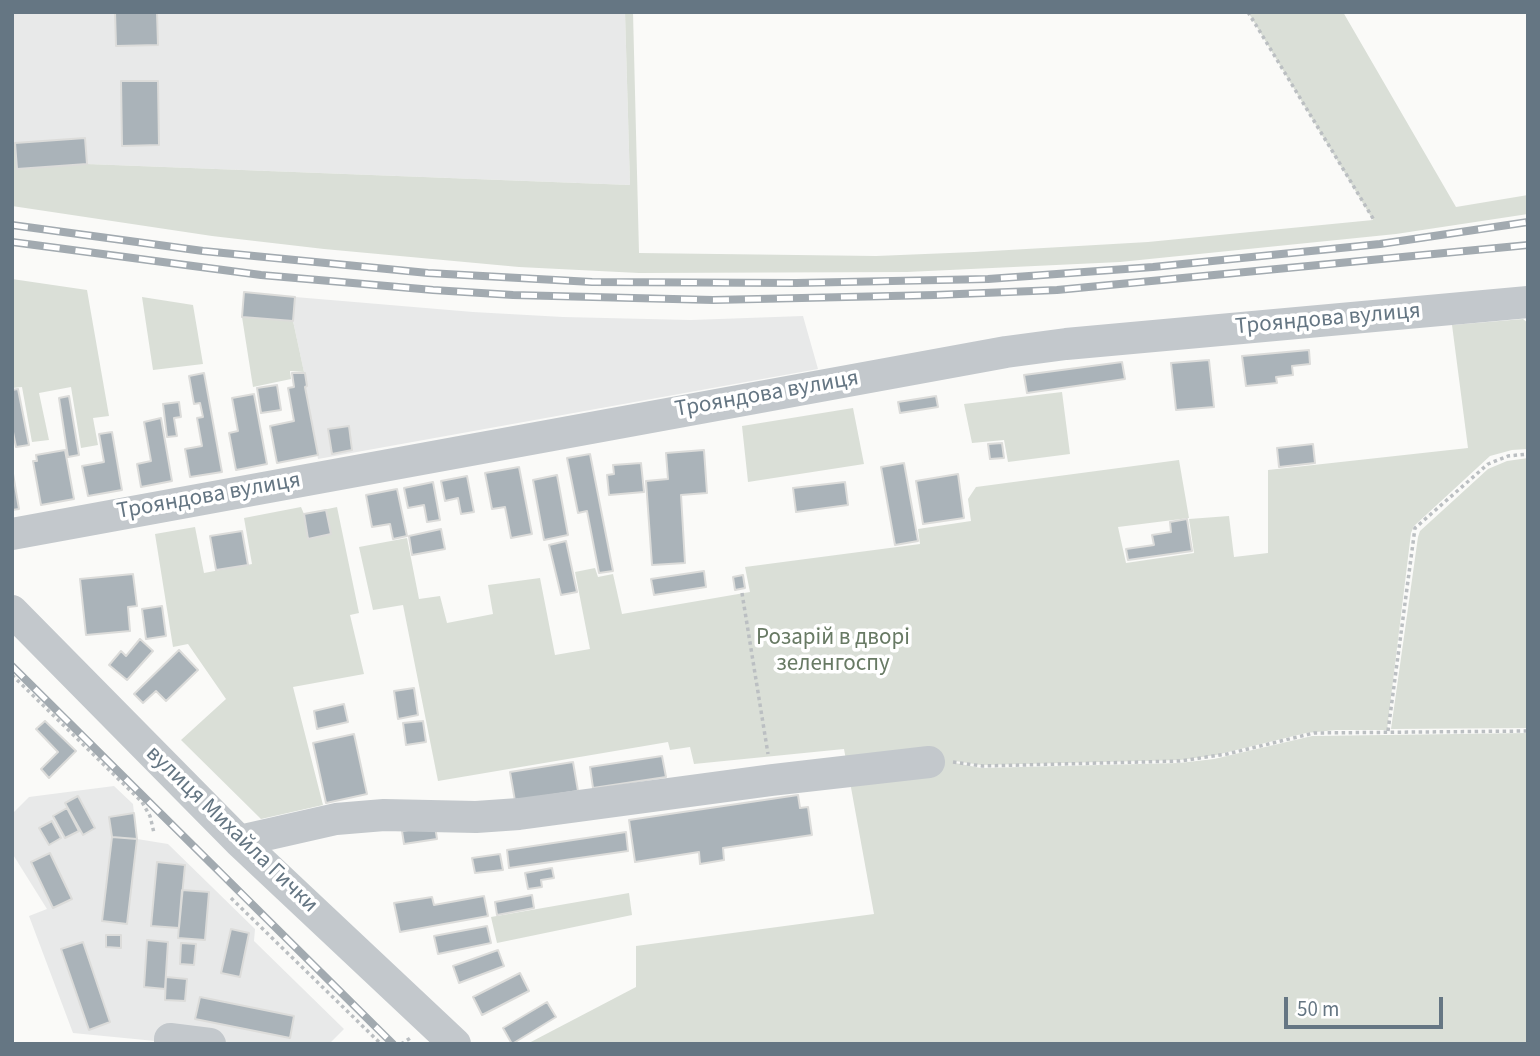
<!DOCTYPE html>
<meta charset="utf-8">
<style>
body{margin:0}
#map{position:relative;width:1540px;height:1056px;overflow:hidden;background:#fafaf8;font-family:"Source Sans 3",sans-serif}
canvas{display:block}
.frame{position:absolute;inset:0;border:14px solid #657683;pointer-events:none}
.scale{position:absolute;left:1284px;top:997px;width:159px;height:32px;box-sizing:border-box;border:4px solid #657683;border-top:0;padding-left:9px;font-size:21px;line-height:24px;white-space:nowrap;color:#657683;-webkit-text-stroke:5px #fff;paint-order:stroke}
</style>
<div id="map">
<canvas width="1540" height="1056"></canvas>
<div class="frame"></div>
<div class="scale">50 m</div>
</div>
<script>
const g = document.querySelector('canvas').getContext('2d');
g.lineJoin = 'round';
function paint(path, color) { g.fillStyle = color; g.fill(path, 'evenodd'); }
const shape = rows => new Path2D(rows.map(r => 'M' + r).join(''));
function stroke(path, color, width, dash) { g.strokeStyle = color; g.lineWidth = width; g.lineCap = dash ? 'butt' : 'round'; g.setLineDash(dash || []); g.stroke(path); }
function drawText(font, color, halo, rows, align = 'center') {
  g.font = font + ' "Source Sans 3",sans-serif'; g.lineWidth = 7; g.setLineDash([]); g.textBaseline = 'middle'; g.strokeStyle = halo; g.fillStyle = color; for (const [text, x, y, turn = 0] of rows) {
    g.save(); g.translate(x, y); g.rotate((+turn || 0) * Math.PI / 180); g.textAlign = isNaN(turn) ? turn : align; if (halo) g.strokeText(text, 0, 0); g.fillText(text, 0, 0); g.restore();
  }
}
paint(shape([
 [12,12,625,12,630,185,87,164,17,169,15,144,12,144],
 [295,297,473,312,563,317,691,320,803,316,818,369,318,459,305,387,307,386,304,372,293,321],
 [114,786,133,804,137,839,168,844,255,929,254,941,344,1029,329,1044,186,1044,73,1033,29,916,47,909,12,853,12,814,29,797]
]), '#e8e9e9');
paint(shape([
 [625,12,633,12,639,253,876,256,974,252,1148,242,1373,220,1248,12,1343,12,1456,207,1528,195,1528,214,1396,234,1120,262,907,272,639,273,519,267,324,249,212,236,12,206,12,144,15,143,17,169,87,164,630,185],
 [12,279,87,290,109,416,93,418,98,445,81,448,71,387,39,393,49,440,32,442,22,387,12,388],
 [142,297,193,305,203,364,153,370],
 [242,317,293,321,304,372,290,371,291,379,253,387],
 [1523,319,1528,323,1528,449,1512,450,1490,456,1414,526,1411,533,1387,730,1336,730,1306,733,1216,755,1180,760,981,765,955,761,955,763,981,768,1179,763,1214,759,1312,736,1528,733,1528,1044,527,1044,636,987,636,946,874,914,844,749,694,764,690,747,670,750,668,742,438,781,403,605,373,610,359,547,407,538,419,599,440,596,447,623,493,614,488,585,540,578,555,655,590,649,575,572,595,568,598,577,613,574,622,614,750,592,745,567,920,544,918,529,971,521,968,499,976,487,1179,460,1189,518,1118,527,1126,563,1194,553,1189,519,1229,516,1234,557,1268,553,1268,470,1468,448,1452,325],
 [1062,392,1070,454,1008,462,1004,440,972,443,964,404],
 [853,408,864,464,748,482,742,426],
 [1528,458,1528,728,1391,729,1418,537,1420,531,1488,469,1507,461],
 [301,507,304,514,337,507,359,613,350,615,364,674,293,687,323,805,261,819,181,740,226,699,188,644,173,647,155,534,195,527,204,573,252,564,244,518],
 [629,893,632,915,497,943,491,917]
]), '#dadfd7');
const building = shape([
 [115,12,157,12,158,45,116,46,115,12],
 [121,81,158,81,159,145,122,146,121,81],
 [85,138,87,164,17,169,15,143,85,138],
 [244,292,295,297,293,321,242,317,244,292],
 [1309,350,1310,364,1292,366,1293,375,1276,377,1277,383,1246,386,1242,356,1309,350],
 [1209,360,1214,407,1176,410,1171,363,1209,360],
 [1122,362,1125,379,1027,393,1024,375,1122,362],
 [204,373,222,472,190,477,185,449,202,446,197,418,203,417,200,403,194,404,189,376,204,373],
 [292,373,305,373,307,386,305,387,318,455,277,463,270,426,294,421,288,388,294,387,292,373],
 [277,385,281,410,261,413,257,388,277,385],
 [18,389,29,445,16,447,12,427,12,390,18,389],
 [254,394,267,464,236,470,229,433,238,431,232,398,254,394],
 [69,396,79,455,68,457,59,398,69,396],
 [936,396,938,407,900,413,898,402,936,396],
 [179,402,181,417,174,418,177,436,167,437,163,404,179,402],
 [161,418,172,481,141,487,137,464,151,461,144,422,161,418],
 [349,426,352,450,332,454,328,429,349,426],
 [112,432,122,490,88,496,82,466,104,462,99,434,112,432],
 [1002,443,1004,458,990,459,988,444,1002,443],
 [1313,444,1315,463,1279,467,1277,448,1313,444],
 [65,450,74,499,41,505,33,461,37,461,36,455,65,450],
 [704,450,707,493,681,495,685,563,652,565,646,481,668,479,666,453,704,450],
 [590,454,613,571,599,573,587,511,578,513,567,458,590,454],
 [641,463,644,492,609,495,607,475,614,474,613,465,641,463],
 [904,463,918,541,895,545,881,467,904,463],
 [519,467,532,534,511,538,505,507,492,509,485,473,519,467],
 [12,468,19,509,12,510,12,468],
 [958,474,964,518,923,524,916,481,958,474],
 [557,475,568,535,544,540,533,480,557,475],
 [467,476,474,512,461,514,458,498,445,501,441,481,467,476],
 [433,482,440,520,427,522,424,505,408,508,404,488,433,482],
 [845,482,848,505,796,512,793,488,845,482],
 [397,489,407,536,393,539,390,524,372,527,366,495,397,489],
 [326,510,331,534,308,539,304,514,326,510],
 [1187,519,1192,551,1128,560,1126,549,1154,545,1152,535,1171,532,1170,522,1187,519],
 [441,529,445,549,412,555,409,536,441,529],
 [242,531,248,565,216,570,210,536,242,531],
 [566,541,577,592,561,595,549,545,566,541],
 [704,571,706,587,654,595,651,579,704,571],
 [133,574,137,606,128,607,130,631,86,635,80,579,133,574],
 [743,575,745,588,735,590,733,577,743,575],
 [162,606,166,636,146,639,142,609,162,606],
 [140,639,153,651,127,680,109,665,121,651,126,656,140,639],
 [179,650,198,670,166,701,156,691,143,703,134,694,179,650],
 [414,688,418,715,398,719,394,691,414,688],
 [344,704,348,722,317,729,314,711,344,704],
 [45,721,76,751,49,778,41,769,58,752,36,729,45,721],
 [423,721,426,742,406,745,403,723,423,721],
 [354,734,367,794,326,803,313,743,354,734],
 [662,756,666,777,593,788,590,767,662,756],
 [573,762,578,791,515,801,510,772,573,762],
 [798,795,800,808,808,807,812,835,723,848,724,860,700,864,699,852,635,862,629,820,798,795],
 [78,796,95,828,83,835,65,803,78,796],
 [67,808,79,831,65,838,53,816,67,808],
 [134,813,137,839,112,837,109,817,134,813],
 [52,821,61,838,49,845,39,828,52,821],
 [435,826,437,839,404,844,402,831,435,826],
 [626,832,628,851,509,868,507,850,626,832],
 [112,837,137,839,127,924,102,921,112,837],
 [50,853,72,899,53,908,31,862,50,853],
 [500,854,503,870,475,873,472,858,500,854],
 [157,862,185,865,179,928,151,926,157,862],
 [552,868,554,878,541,880,542,887,528,889,525,873,552,868],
 [182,890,209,892,205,940,178,938,182,890],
 [532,895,534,908,497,915,495,902,532,895],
 [484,896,488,916,400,932,394,903,432,897,434,905,484,896],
 [487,926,491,943,438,954,434,936,487,926],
 [231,929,249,933,240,977,221,973,231,929],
 [106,935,121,935,121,948,106,947,106,935],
 [147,940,168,942,165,989,144,987,147,940],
 [83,942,110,1022,89,1030,61,949,83,942],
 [181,943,196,944,194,965,180,964,181,943],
 [498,950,504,966,459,983,453,966,498,950],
 [520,973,529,991,482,1015,473,997,520,973],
 [166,977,187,979,185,1001,165,1000,166,977],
 [200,997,294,1016,290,1038,195,1019,200,997],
 [547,1002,556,1017,512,1044,503,1028,547,1002]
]);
paint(building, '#aab3b9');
stroke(building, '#dcdcda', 2);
stroke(shape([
 [1248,12,1374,220],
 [742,593,768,754],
 [12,675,142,802,150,816,154,833],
 [1388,731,1415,528,1488,464,1508,456,1528,454],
 [953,762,982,766,1180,761,1227,754,1314,733,1528,731],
 [231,898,381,1044],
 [401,1044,412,1037]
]), '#bbbfc2', 3.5, [3.5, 3.5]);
stroke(shape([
 [12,534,1006,352,1066,344,1528,302],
 [12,611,239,841,455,1044],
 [239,841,336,819,384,815,476,817,519,814,772,780,929,762],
 [170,1044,170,1039,210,1044]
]), '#c3c8cc', 32);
const rail = shape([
 [12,225,203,251,428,273,592,282,796,283,988,279,1153,267,1380,244,1528,222],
 [12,242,261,275,433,290,513,295,713,300,935,295,1057,290,1528,245],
 [12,666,393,1044]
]);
stroke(rail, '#a2aab0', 8);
stroke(rail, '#fff', 5, [16]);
drawText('23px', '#657683', '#fff', [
 ["Трояндова вулиця",1328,320,-5],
 ["Трояндова вулиця",767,395,-10],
 ["Трояндова вулиця",209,497,-10],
 ["вулиця Михайла Гички",231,830,44]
]);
drawText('23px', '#687a64', '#fff', [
 ["Розарій в дворі",833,639],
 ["зеленгоспу",833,665]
]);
</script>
